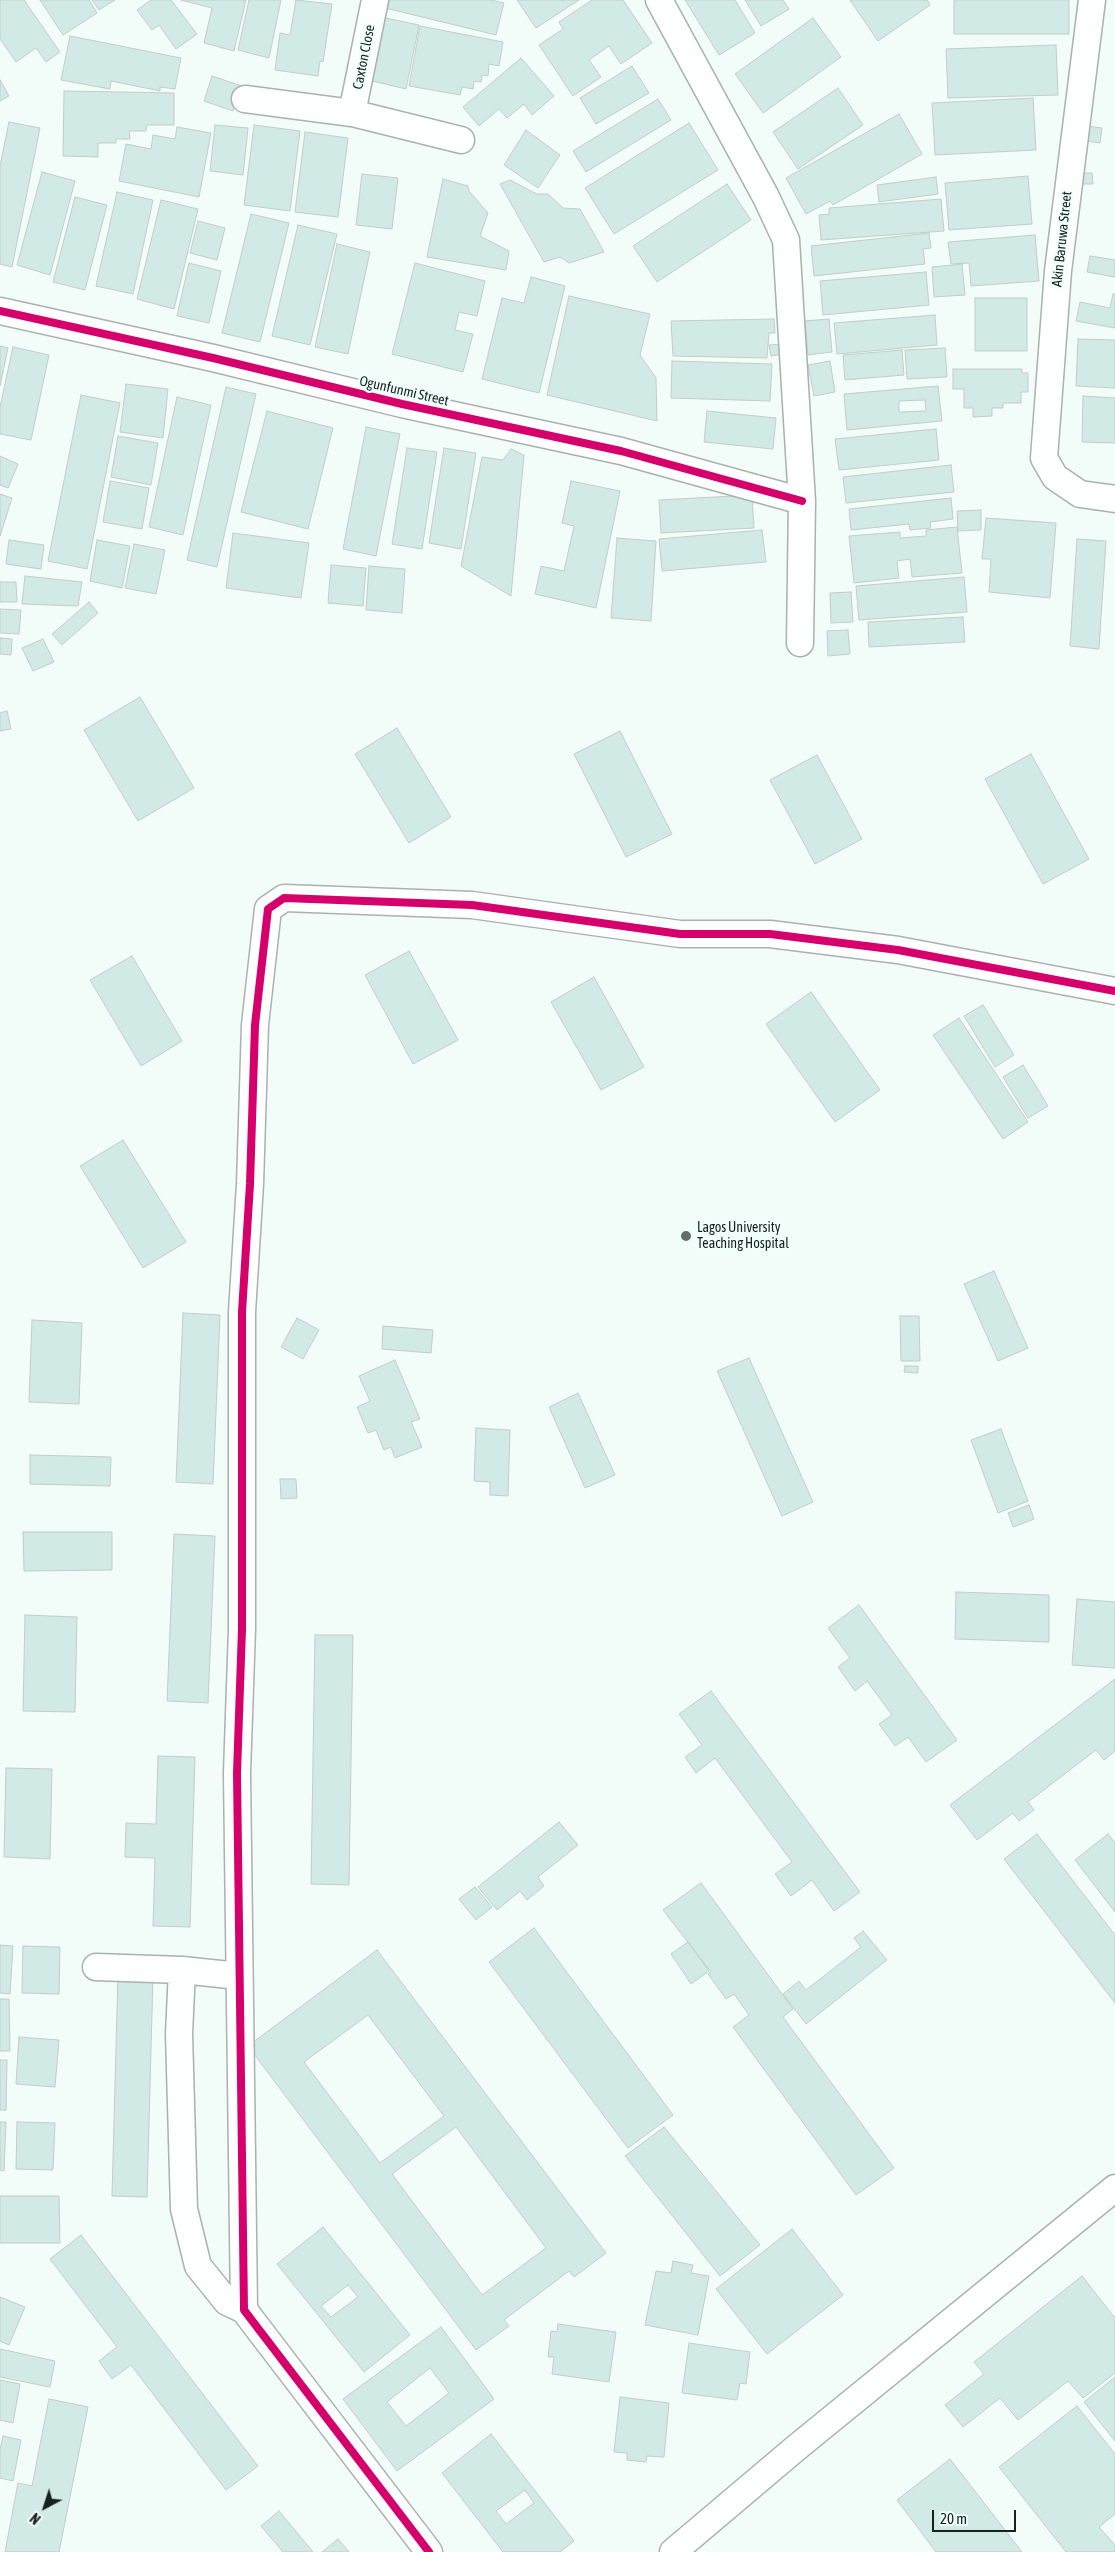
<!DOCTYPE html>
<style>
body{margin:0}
#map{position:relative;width:1115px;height:2552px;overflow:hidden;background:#f2fcf9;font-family:"Asap Condensed",sans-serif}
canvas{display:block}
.north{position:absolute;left:20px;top:2482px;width:50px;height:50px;-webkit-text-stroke:4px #effffb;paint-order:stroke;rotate:220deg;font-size:14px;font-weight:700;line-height:20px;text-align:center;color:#19201e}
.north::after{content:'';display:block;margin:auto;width:18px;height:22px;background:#19201e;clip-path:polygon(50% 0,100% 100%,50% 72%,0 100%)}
.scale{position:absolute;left:932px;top:2510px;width:84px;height:22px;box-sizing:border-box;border:2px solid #19201e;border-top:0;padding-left:6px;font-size:15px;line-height:18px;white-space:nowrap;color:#19201e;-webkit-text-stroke:4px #effffb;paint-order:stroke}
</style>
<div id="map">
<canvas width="1115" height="2552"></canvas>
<div class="north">N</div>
<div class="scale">20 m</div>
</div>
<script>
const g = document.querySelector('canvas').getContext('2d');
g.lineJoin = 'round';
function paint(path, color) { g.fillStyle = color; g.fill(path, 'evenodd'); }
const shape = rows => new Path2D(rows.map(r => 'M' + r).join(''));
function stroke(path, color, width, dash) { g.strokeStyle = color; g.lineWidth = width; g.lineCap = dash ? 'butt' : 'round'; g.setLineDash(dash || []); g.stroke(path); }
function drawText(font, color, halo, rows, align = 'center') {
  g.font = font + ' "Asap Condensed",sans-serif'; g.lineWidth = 4.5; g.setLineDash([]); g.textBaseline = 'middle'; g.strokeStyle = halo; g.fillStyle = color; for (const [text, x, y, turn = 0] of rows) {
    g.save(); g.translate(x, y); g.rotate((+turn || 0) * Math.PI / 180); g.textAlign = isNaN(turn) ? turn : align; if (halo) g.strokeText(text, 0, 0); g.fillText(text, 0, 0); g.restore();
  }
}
const building = shape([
 [0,0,24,0,60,52,46,62,36,48,16,62,0,39,0,0],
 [40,0,89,0,97,13,63,35,40,0],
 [92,0,115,0,99,10,92,0],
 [151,0,171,0,197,34,176,49,159,25,152,30,137,10,151,0],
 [181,0,246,0,234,51,204,43,212,8,181,0],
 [249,0,281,0,269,58,238,50,249,0],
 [296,0,332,4,323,62,320,61,318,76,275,70,280,33,290,35,296,0],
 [386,0,491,0,504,3,496,35,385,8,386,0],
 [517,0,579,0,536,28,517,0],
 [592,0,623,0,652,43,621,64,609,46,589,60,601,77,573,96,539,45,563,29,559,22,592,0],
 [685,0,735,0,755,33,719,55,685,0],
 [745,0,783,0,789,9,761,26,745,0],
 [850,0,927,0,930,5,878,41,850,0],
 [954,0,1069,0,1069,34,954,34,954,0],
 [381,17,419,25,406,89,368,80,381,17],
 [813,18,841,57,763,113,735,74,813,18],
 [420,26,503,42,499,66,489,64,488,76,482,75,481,82,474,81,473,89,462,87,460,95,409,86,420,26],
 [70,36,181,58,175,89,160,87,160,91,111,81,110,89,61,80,70,36],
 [1056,45,1058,95,948,98,946,49,1056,45],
 [521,58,554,96,532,115,524,104,507,118,499,109,479,126,463,107,521,58],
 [632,66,649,93,596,124,580,98,632,66],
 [212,76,242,86,233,111,204,101,212,76],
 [0,80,9,96,0,101,0,80],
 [838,88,863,125,798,169,773,132,838,88],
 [64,91,174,93,174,125,147,125,146,131,129,131,130,139,116,139,116,143,98,143,98,157,63,156,64,91],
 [1033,98,1036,150,935,155,932,103,1033,98],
 [658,99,671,120,586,172,573,151,658,99],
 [899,114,922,154,833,205,830,201,806,214,786,178,899,114],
 [9,122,40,128,12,267,0,264,0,166,9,122],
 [689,123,718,170,614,234,585,188,689,123],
 [215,125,248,128,243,175,210,171,215,125],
 [254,125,300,131,290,211,244,205,254,125],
 [1087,126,1102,128,1100,143,1086,141,1087,126],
 [177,127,211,133,199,197,119,181,126,144,151,149,153,135,175,139,177,127],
 [526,130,560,155,538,188,504,165,526,130],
 [305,132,348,138,338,217,295,212,305,132],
 [42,172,75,181,50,275,17,265,42,172],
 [1083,173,1092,173,1093,184,1083,184,1083,173],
 [362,174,398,178,392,229,356,225,362,174],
 [1028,176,1032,224,949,230,945,183,1028,176],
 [936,177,938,194,879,202,877,185,936,177],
 [443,179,468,186,469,191,488,213,480,236,509,251,506,270,427,257,443,179],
 [510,180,537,194,548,194,563,208,580,209,604,252,569,263,560,257,544,262,500,184,510,180],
 [727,184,751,220,657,282,633,246,727,184],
 [117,192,153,200,133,294,96,286,117,192],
 [75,197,107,205,85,290,53,282,75,197],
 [941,199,944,231,821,240,819,215,829,214,829,208,941,199],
 [161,200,198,209,174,309,137,299,161,200],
 [251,214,289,223,260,342,222,333,251,214],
 [198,221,225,228,217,260,190,253,198,221],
 [298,225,337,234,310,345,272,336,298,225],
 [929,233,931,248,923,249,925,264,814,276,811,246,929,233],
 [1035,235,1039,281,971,286,969,263,951,264,948,242,1035,235],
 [337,244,370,252,348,354,315,347,337,244],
 [1090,256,1115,260,1115,277,1087,272,1090,256],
 [189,263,221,271,209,323,177,316,189,263],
 [415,263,485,281,477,316,459,312,455,330,473,334,463,372,392,354,415,263],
 [962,264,965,295,934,297,932,267,962,264],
 [926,272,929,305,823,315,820,281,926,272],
 [531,277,565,286,539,393,482,379,502,298,524,303,531,277],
 [1113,294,1115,294,1115,328,1076,321,1080,302,1110,308,1113,294],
 [569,296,650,314,640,355,656,378,657,421,547,395,569,296],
 [975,298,1027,298,1027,351,975,351,975,298],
 [935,315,937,345,837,354,834,323,935,315],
 [774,319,775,333,769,333,767,358,673,356,671,321,774,319],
 [829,319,832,352,808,355,805,321,829,319],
 [1078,339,1115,340,1115,388,1076,386,1078,339],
 [782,344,783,354,771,356,769,345,782,344],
 [0,346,8,348,0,386,0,346],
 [13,347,49,355,31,440,0,434,0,407,13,347],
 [945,348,947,377,907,379,905,350,945,348],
 [902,350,904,375,845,380,843,355,902,350],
 [672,361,772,364,770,401,671,398,672,361],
 [830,361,835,392,814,396,808,365,830,361],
 [953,369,1022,369,1022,373,1028,373,1028,392,1021,392,1021,403,1003,403,1003,408,992,408,992,416,973,417,973,408,964,408,964,389,953,389,953,369],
 [126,384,168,389,163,438,120,432,126,384],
 [938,386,942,421,847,430,844,394,938,386],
 [925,400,926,411,899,412,899,401,925,400],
 [226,387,256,394,217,567,187,560,226,387],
 [81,395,120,403,87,569,48,561,81,395],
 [1083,396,1115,398,1115,443,1082,442,1083,396],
 [177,397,211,405,183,535,149,527,177,397],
 [267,411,333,428,308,529,241,512,267,411],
 [707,411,776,418,773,449,704,442,707,411],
 [366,427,400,434,376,556,343,549,366,427],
 [936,429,939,460,839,470,835,439,936,429],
 [118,436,158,443,151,485,111,477,118,436],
 [407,448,437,452,422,549,392,544,407,448],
 [444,448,476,453,461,549,429,543,444,448],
 [511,449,524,455,511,596,461,566,482,457,503,460,511,449],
 [0,456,18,464,8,488,0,485,0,456],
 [951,465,954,492,846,503,843,477,951,465],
 [110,481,149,488,142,529,103,522,110,481],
 [571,481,620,491,596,608,535,594,541,566,564,571,574,526,562,523,571,481],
 [0,494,12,498,0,536,0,494],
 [752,495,754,528,661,533,659,500,752,495],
 [951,498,953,519,930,522,931,528,910,530,909,524,851,530,849,509,951,498],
 [981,510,981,530,958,531,957,511,981,510],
 [986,518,1056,523,1050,598,989,592,991,559,982,559,986,518],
 [957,527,962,573,912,577,910,559,897,561,899,578,854,583,849,536,900,532,900,538,926,536,926,530,957,527],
 [762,530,766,562,662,571,659,539,762,530],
 [233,533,309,543,301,598,226,588,233,533],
 [617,538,656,541,651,621,611,618,617,538],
 [1077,539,1106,541,1099,649,1070,646,1077,539],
 [9,540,44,545,41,569,6,564,9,540],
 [97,540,130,546,122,588,90,581,97,540],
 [134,544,165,550,156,594,125,588,134,544],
 [331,565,366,568,363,606,328,603,331,565],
 [369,566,405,569,402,613,366,610,369,566],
 [25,576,82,582,78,606,22,604,25,576],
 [964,577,967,612,859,620,856,586,964,577],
 [0,582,16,582,17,602,0,602,0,582],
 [851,592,853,622,831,623,830,593,851,592],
 [89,602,98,613,62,645,52,634,89,602],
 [0,609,21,610,19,634,0,633,0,609],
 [963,617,965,642,869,647,868,622,963,617],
 [848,630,850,654,828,656,827,631,848,630],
 [0,638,12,639,11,655,0,654,0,638],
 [43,639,54,662,33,671,22,648,43,639],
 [140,697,194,788,138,821,84,730,140,697],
 [7,711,11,729,0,731,0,713,7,711],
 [397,728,451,817,409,843,355,754,397,728],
 [620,731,672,834,626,857,574,754,620,731],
 [1031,754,1089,859,1043,884,985,779,1031,754],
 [817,755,862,839,815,864,770,780,817,755],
 [409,951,458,1040,413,1064,365,975,409,951],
 [132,956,182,1041,141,1066,90,980,132,956],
 [594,977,644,1067,601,1090,551,1002,594,977],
 [811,992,880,1090,835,1122,766,1024,811,992],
 [983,1005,1014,1055,995,1067,964,1016,983,1005],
 [959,1018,1028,1122,1003,1139,933,1035,959,1018],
 [1023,1065,1048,1106,1028,1118,1003,1077,1023,1065],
 [123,1140,186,1242,143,1268,80,1166,123,1140],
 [994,1271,1028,1348,998,1361,964,1284,994,1271],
 [183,1313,220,1315,213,1484,176,1482,183,1313],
 [900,1316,919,1316,920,1361,901,1361,900,1316],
 [297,1318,319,1330,303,1359,281,1347,297,1318],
 [32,1320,82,1323,79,1404,29,1402,32,1320],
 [383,1326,433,1330,431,1353,382,1349,383,1326],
 [749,1358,813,1502,782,1516,717,1371,749,1358],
 [395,1360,420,1419,411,1422,422,1447,395,1458,391,1447,384,1450,376,1430,368,1433,357,1407,370,1401,359,1376,395,1360],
 [905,1366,918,1366,918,1373,904,1372,905,1366],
 [578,1393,615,1475,585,1488,549,1407,578,1393],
 [476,1428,510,1430,508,1496,490,1495,490,1482,474,1481,476,1428],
 [1001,1429,1028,1501,998,1513,971,1440,1001,1429],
 [30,1455,111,1457,110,1486,30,1484,30,1455],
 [280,1479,296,1479,297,1498,281,1499,280,1479],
 [1029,1505,1034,1519,1013,1527,1008,1513,1029,1505],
 [23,1532,112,1532,112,1570,24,1571,23,1532],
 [174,1534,215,1536,208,1703,167,1701,174,1534],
 [956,1592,1049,1595,1049,1642,955,1639,956,1592],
 [1077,1599,1115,1602,1115,1668,1072,1665,1077,1599],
 [859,1605,957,1740,926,1762,908,1737,895,1746,879,1724,892,1715,867,1681,855,1691,838,1667,850,1658,828,1628,859,1605],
 [25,1615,77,1617,75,1712,23,1711,25,1615],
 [315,1635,353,1635,349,1885,311,1884,315,1635],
 [1115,1679,1115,1751,1104,1760,1096,1750,1028,1802,1034,1810,1019,1821,1013,1813,977,1840,950,1805,1115,1679],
 [711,1691,860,1892,834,1911,812,1880,791,1896,775,1874,792,1862,715,1758,696,1773,685,1757,702,1745,679,1714,711,1691],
 [158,1756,195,1757,190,1927,153,1926,155,1858,125,1857,126,1823,156,1824,158,1756],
 [6,1768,52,1769,50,1859,4,1857,6,1768],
 [559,1822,578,1845,538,1877,544,1886,527,1900,520,1891,497,1910,478,1887,559,1822],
 [1037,1834,1115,1935,1115,2003,1004,1859,1037,1834],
 [1108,1834,1115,1843,1115,1912,1075,1860,1108,1834],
 [701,1883,793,2009,783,2017,894,2168,856,2195,733,2027,749,2015,734,1994,726,1999,708,1974,711,1972,663,1910,701,1883],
 [475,1887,492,1907,476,1920,459,1899,475,1887],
 [534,1928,673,2115,628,2148,489,1962,534,1928],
 [863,1931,887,1960,806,2024,783,1994,799,1981,806,1990,861,1947,854,1938,863,1931],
 [688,1942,709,1971,691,1984,671,1954,688,1942],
 [0,1945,13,1946,10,1994,0,1993,0,1945],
 [23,1946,60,1947,59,1994,22,1993,23,1946],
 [377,1950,606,2253,574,2277,569,2271,504,2320,509,2326,476,2350,248,2046,377,1950],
 [368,2015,444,2116,380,2163,304,2062,368,2015],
 [456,2127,546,2248,482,2295,392,2174,456,2127],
 [118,1974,153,1975,147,2197,112,2196,118,1974],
 [0,1999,9,1999,10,2051,0,2051,0,1999],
 [19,2037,59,2040,55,2087,16,2084,19,2037],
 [0,2060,7,2060,6,2110,0,2110,0,2060],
 [0,2122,6,2122,4,2171,0,2170,0,2122],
 [17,2122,55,2123,53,2170,16,2169,17,2122],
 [664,2127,760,2245,720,2276,625,2156,664,2127],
 [0,2196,59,2196,60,2243,0,2243,0,2196],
 [323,2227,410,2335,364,2372,277,2264,323,2227],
 [348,2285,358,2297,331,2317,321,2306,348,2285],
 [792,2229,843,2295,767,2354,716,2289,792,2229],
 [81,2235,258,2466,226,2490,131,2365,112,2379,99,2361,117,2347,50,2259,81,2235],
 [673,2261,693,2265,691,2273,709,2276,698,2335,645,2325,656,2271,671,2273,673,2261],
 [1082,2276,1115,2318,1115,2373,1083,2398,1068,2381,1018,2420,1000,2398,963,2427,945,2405,984,2374,974,2362,1082,2276],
 [0,2297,25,2307,9,2345,0,2341,0,2297],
 [558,2324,616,2332,609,2382,552,2374,554,2357,548,2357,551,2331,557,2332,558,2324],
 [441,2327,494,2399,397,2471,343,2399,441,2327],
 [430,2368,449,2393,406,2426,387,2402,430,2368],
 [689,2343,750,2352,746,2384,740,2383,737,2400,682,2393,689,2343],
 [0,2349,55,2361,50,2387,0,2377,0,2349],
 [1115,2377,1115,2441,1084,2402,1115,2377],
 [0,2380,20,2384,13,2423,0,2420,0,2380],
 [620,2397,669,2403,664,2457,647,2456,646,2462,627,2460,627,2453,614,2452,620,2397],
 [49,2399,88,2407,59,2552,5,2552,18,2483,32,2486,49,2399],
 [1077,2406,1115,2454,1115,2514,1099,2527,1115,2545,1115,2552,1066,2552,999,2467,1077,2406],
 [491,2434,574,2541,560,2552,503,2552,442,2473,491,2434],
 [525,2490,534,2503,506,2524,496,2511,525,2490],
 [3,2436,21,2440,13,2481,0,2478,0,2450,3,2436],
 [950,2459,1022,2552,936,2552,897,2500,950,2459],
 [279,2511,313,2552,283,2552,261,2526,279,2511],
 [338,2539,349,2552,322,2552,338,2539]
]);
paint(building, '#d2eae5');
stroke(building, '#c3ccc9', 1);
const minor = shape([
 [659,0,766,197,786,240,802,501,800,643],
 [1092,0,1058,271,1044,458,1055,477,1080,494,1115,499],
 [245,99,352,113,461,140],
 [352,113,375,0],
 [0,311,213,358,402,404,621,451,802,501],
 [96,1967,182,1970,239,1976],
 [182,1970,179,2034,184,2209,198,2266,227,2302,244,2310],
 [429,2552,244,2310,237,1773,242,1629,242,1312,250,1184,255,1025,268,909,284,898,472,905,680,934,770,934,898,950,1115,991],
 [673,2552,796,2448,1115,2188]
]);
stroke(minor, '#aab1af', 29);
stroke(minor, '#fdfffe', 26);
stroke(shape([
 [0,311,213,358,402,404,621,451,802,501],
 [429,2552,244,2310,237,1773,242,1629,242,1312,250,1184,255,1025,268,909,284,898,472,905,680,934,770,934,898,950,1115,991]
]), '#d6006c', 8);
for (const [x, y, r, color] of [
 [686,1236,6,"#656d6b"]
]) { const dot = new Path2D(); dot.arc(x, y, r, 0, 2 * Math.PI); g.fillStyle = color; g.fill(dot); stroke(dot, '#effffb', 2); }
drawText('14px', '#19201e', '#effffb', [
 ["Caxton Close",364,57,-79],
 ["Akin Baruwa Street",1062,239,-84],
 ["Ogunfunmi Street",404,391,13]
]);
drawText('14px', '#19201e', '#effffb', [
 ["Lagos University",697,1228],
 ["Teaching Hospital",697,1244]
], 'left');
</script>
